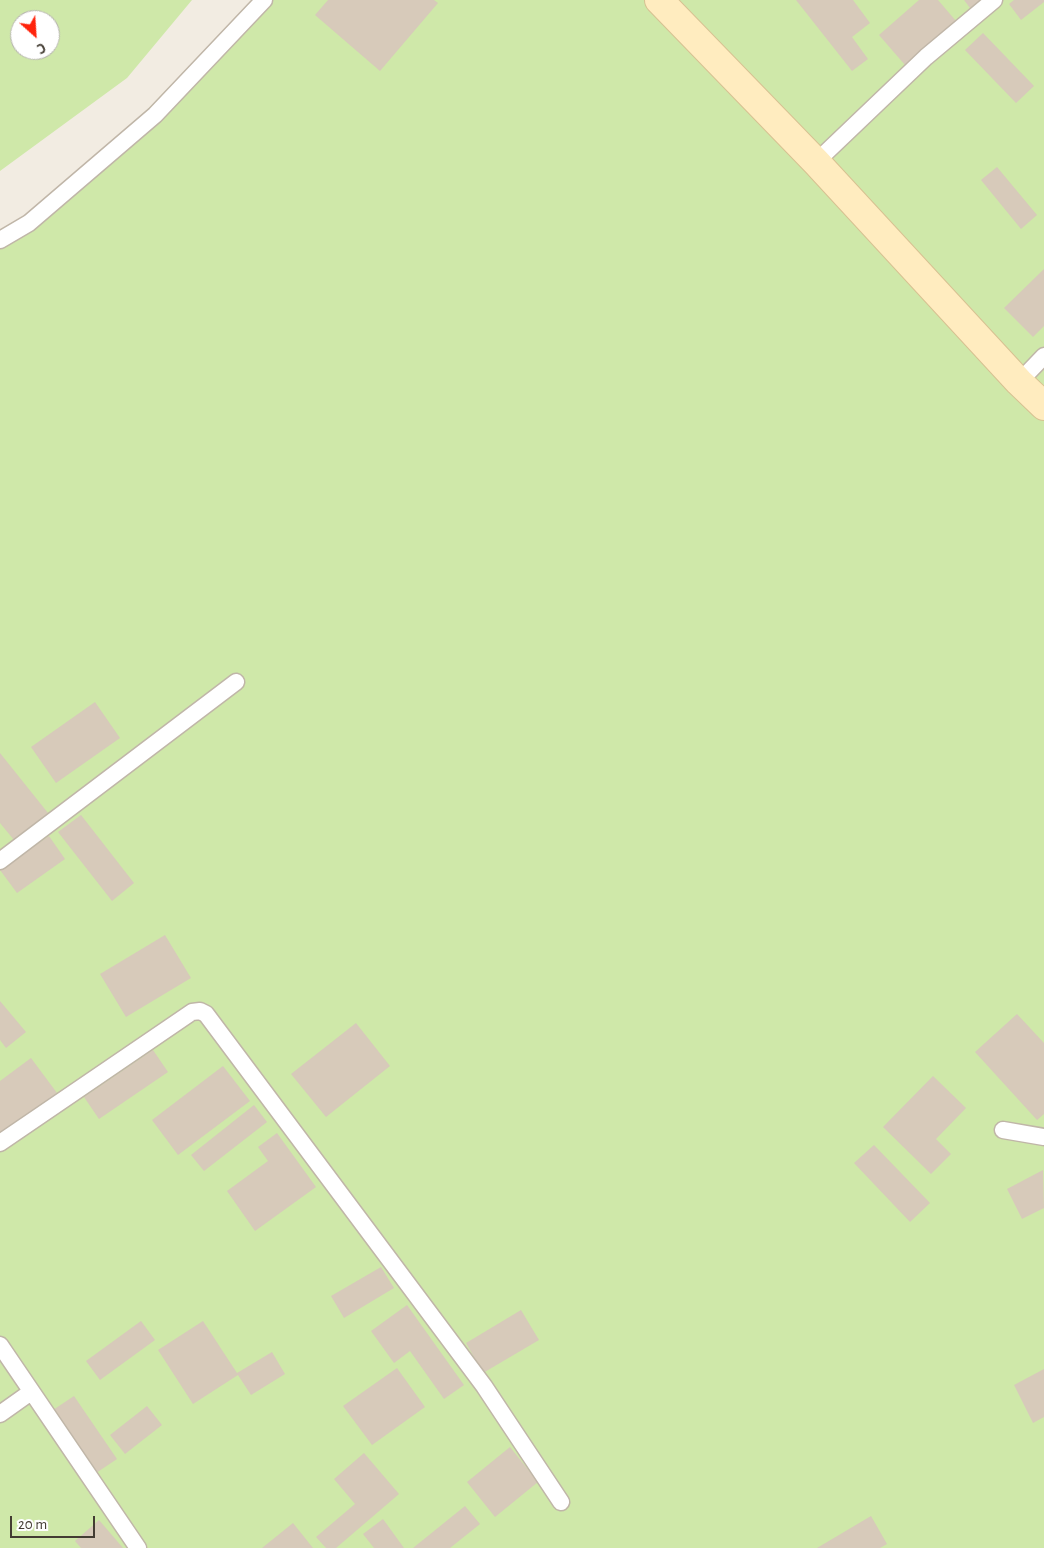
<!DOCTYPE html>
<meta charset="utf-8">
<style>
body{margin:0}
#map{position:relative;width:1044px;height:1548px;overflow:hidden;background:#f2ece2;font-family:"Alegreya Sans",sans-serif}
canvas{display:block}
.north{position:absolute;left:10px;top:10px;width:50px;height:50px;box-sizing:border-box;background:#fff;border:1px solid #b4b1ad;border-radius:50%;rotate:154deg;font-size:14px;font-weight:700;line-height:20px;text-align:center;color:#433c33}
.north::after{content:'';display:block;margin:auto;width:18px;height:22px;background:#ff240c;clip-path:polygon(50% 0,100% 100%,50% 72%,0 100%)}
.scale{position:absolute;left:10px;top:1516px;width:85px;height:22px;box-sizing:border-box;border:2px solid #433c33;border-top:0;padding-left:6px;font-size:15px;line-height:18px;white-space:nowrap;color:#433c33;-webkit-text-stroke:4px #fff;paint-order:stroke}
</style>
<div id="map">
<canvas width="1044" height="1548"></canvas>
<div class="north">С</div>
<div class="scale">20 m</div>
</div>
<script>
const g = document.querySelector('canvas').getContext('2d');
g.lineJoin = 'round';
function paint(path, color) { g.fillStyle = color; g.fill(path, 'evenodd'); }
const shape = rows => new Path2D(rows.map(r => 'M' + r).join(''));
function stroke(path, color, width, dash) { g.strokeStyle = color; g.lineWidth = width; g.lineCap = dash ? 'butt' : 'round'; g.setLineDash(dash || []); g.stroke(path); }
paint(shape([
 [0,0,192,0,127,78,0,171],
 [20,20,50,20,50,50,20,50],
 [253,0,660,0,1044,412,1044,1548,0,1548,0,232,30,214,149,108],
 [662,0,1044,0,1044,411]
]), '#cfe8a9');
paint(shape([
 [328,0,434,0,438,3,380,71,315,15],
 [796,0,853,0,870,23,852,37,868,59,852,71],
 [919,0,938,0,956,21,905,65,879,35],
 [964,0,981,0,970,8],
 [1014,0,1044,0,1044,2,1021,20,1009,4],
 [983,33,1034,86,1016,103,965,50],
 [997,167,1037,215,1021,229,981,180],
 [1044,269,1044,326,1033,337,1004,308],
 [95,702,120,738,56,783,31,747],
 [0,753,48,813,14,840,0,823],
 [81,815,134,883,112,901,58,832],
 [49,836,65,859,17,893,0,870],
 [165,935,191,978,126,1017,100,974],
 [0,1001,26,1032,6,1048,0,1040],
 [1017,1014,1044,1043,1044,1114,1037,1120,975,1052],
 [356,1023,390,1066,326,1117,291,1074],
 [153,1050,168,1072,99,1119,84,1097],
 [31,1058,57,1093,0,1134,0,1081],
 [223,1066,250,1101,178,1155,152,1120],
 [933,1076,966,1108,936,1139,951,1154,931,1174,883,1127],
 [254,1105,267,1122,204,1171,191,1155],
 [277,1133,316,1187,255,1231,227,1191,268,1161,258,1147],
 [874,1145,930,1203,910,1222,854,1163],
 [1043,1170,1044,1208,1022,1219,1007,1189],
 [381,1267,394,1288,344,1318,331,1296],
 [407,1305,464,1385,444,1399,410,1351,394,1363,371,1331],
 [521,1310,539,1340,483,1373,466,1343],
 [141,1321,155,1340,100,1380,86,1361],
 [203,1321,237,1373,272,1352,285,1374,251,1395,238,1375,193,1404,158,1350],
 [397,1368,425,1407,372,1445,343,1406],
 [1044,1369,1044,1417,1033,1423,1014,1385],
 [74,1396,117,1459,96,1473,53,1410],
 [147,1406,162,1425,125,1454,110,1435],
 [510,1447,538,1482,495,1517,467,1482],
 [364,1453,399,1494,336,1548,326,1548,316,1537,355,1504,334,1479],
 [465,1506,480,1524,450,1548,413,1548],
 [871,1516,887,1544,880,1548,817,1548],
 [383,1519,404,1548,374,1548,363,1534],
 [99,1520,123,1548,81,1548,75,1541],
 [293,1523,313,1548,262,1548]
]), '#d7caba');
const lane = shape([
 [816,162,926,57,994,0],
 [0,240,29,223,155,115,264,0],
 [1019,382,1044,356],
 [0,861,236,682],
 [1003,1130,1044,1137],
 [0,1143,192,1012,200,1011,206,1014,484,1386,561,1502],
 [0,1345,138,1548],
 [0,1414,31,1392]
]);
const secondary = shape([
 [659,0,816,162,1019,382,1044,406]
]);
stroke(lane, '#c0b6a8', 19);
stroke(secondary, '#d7c192', 30);
stroke(lane, '#fff', 16);
stroke(secondary, '#ffecbf', 28);
</script>
